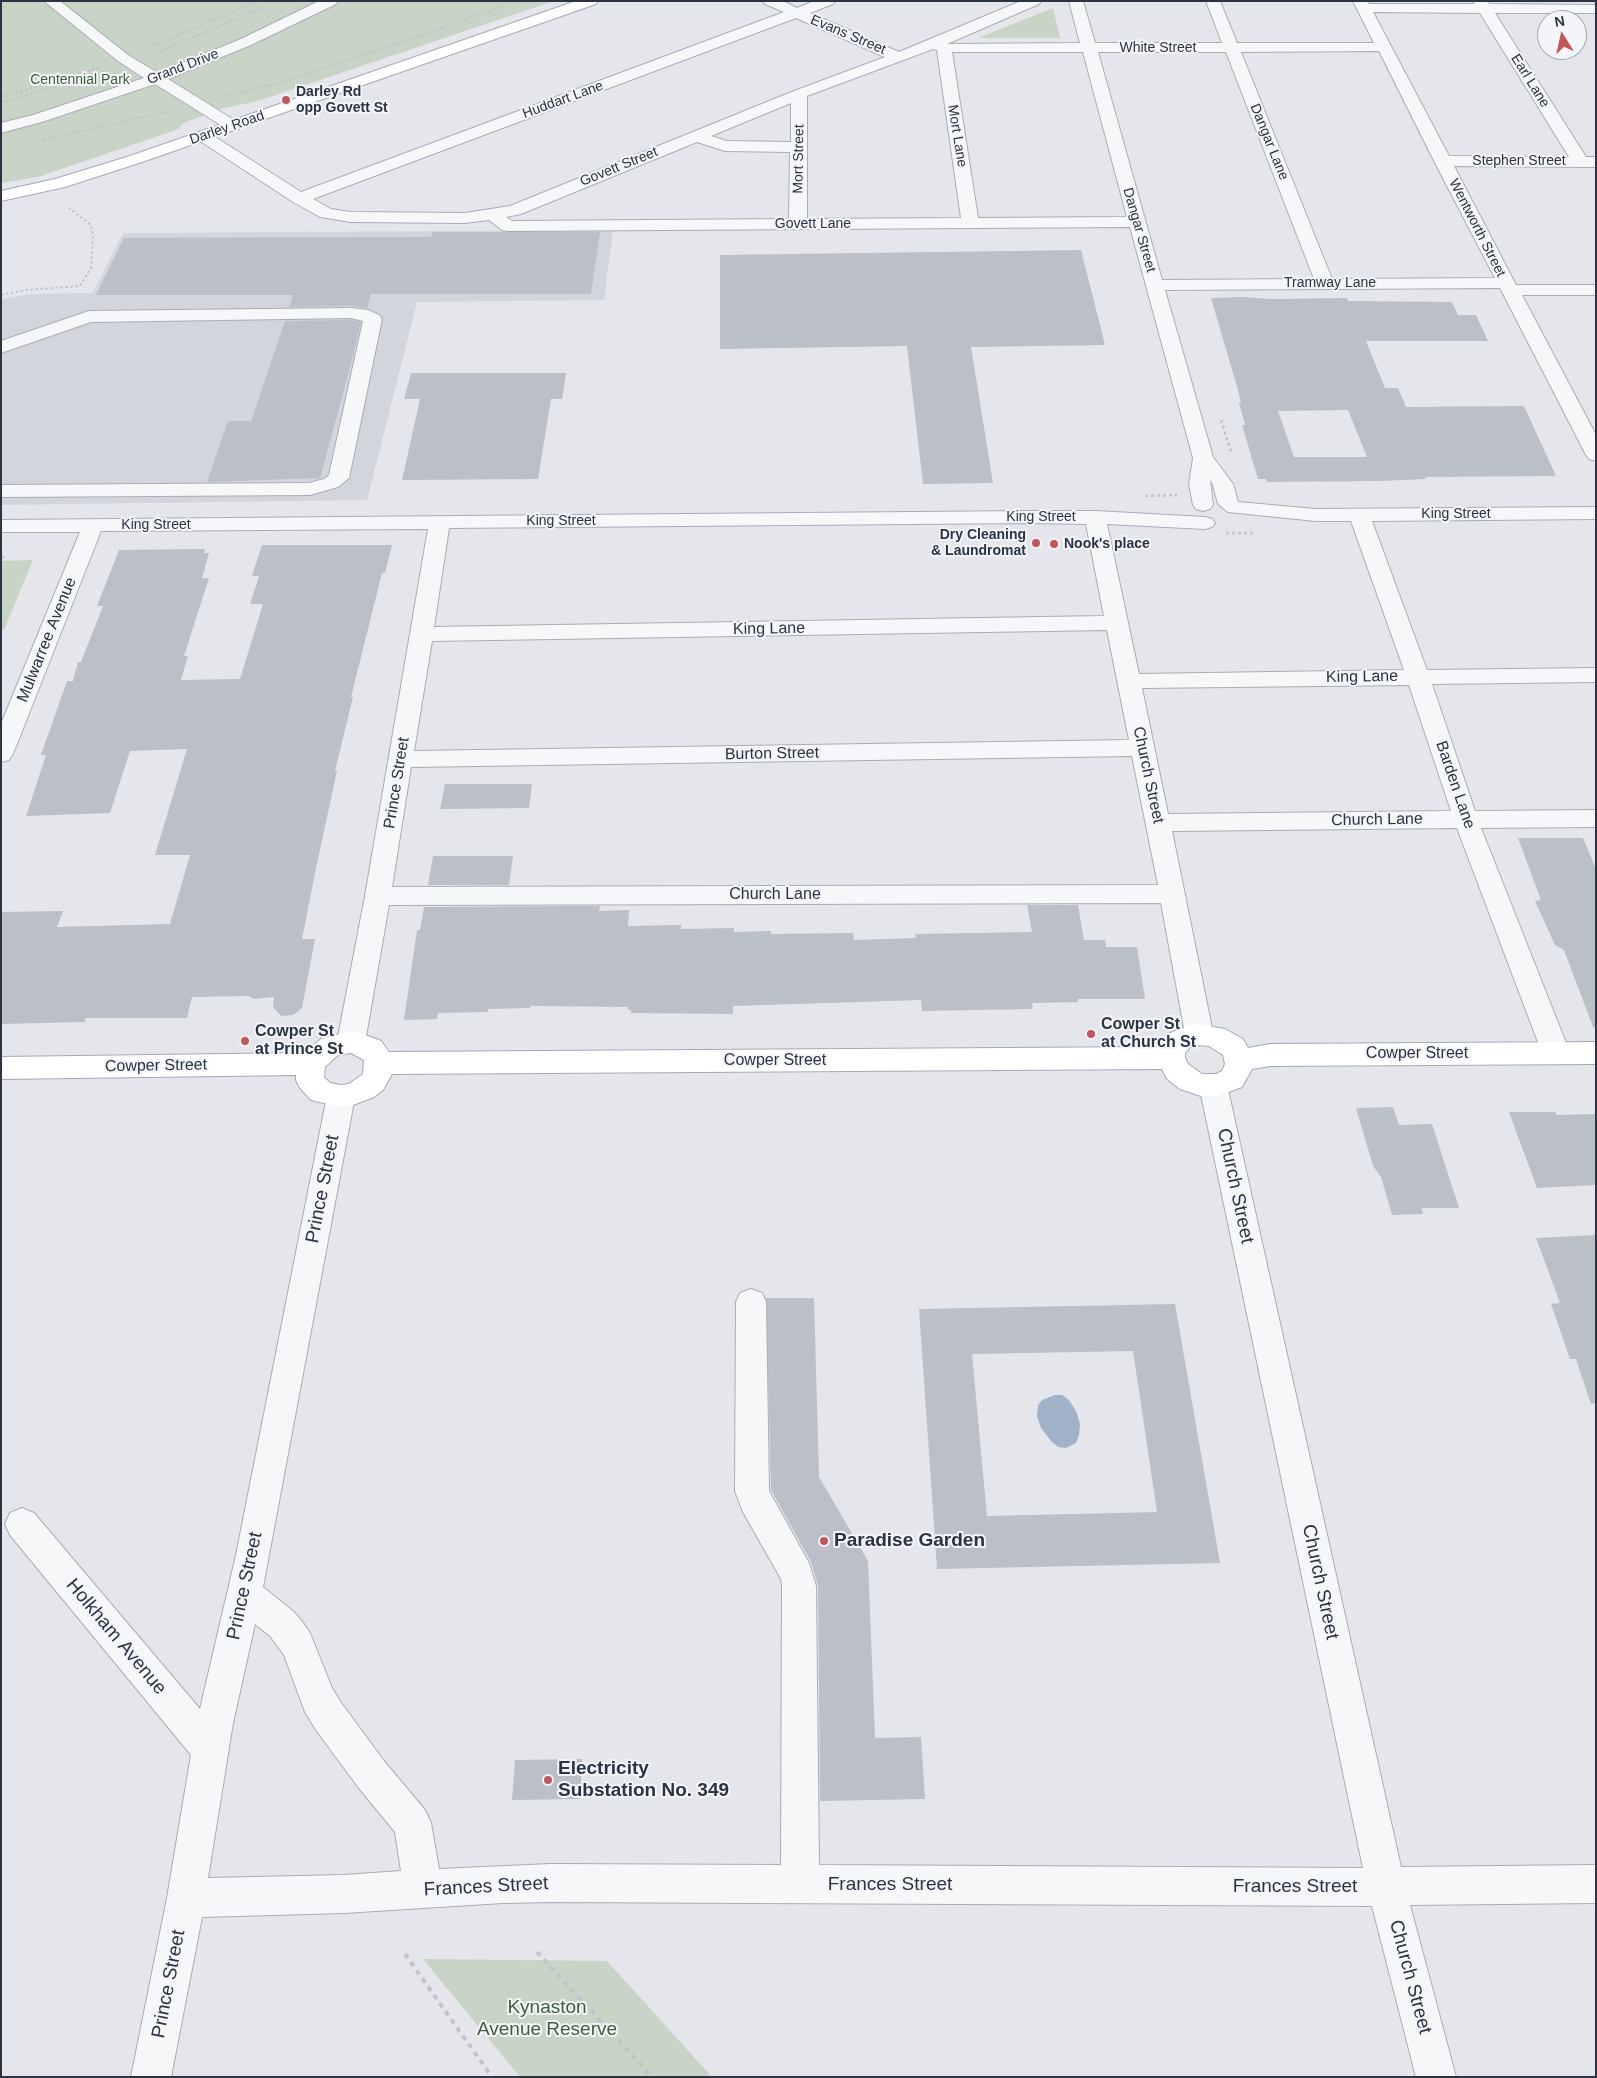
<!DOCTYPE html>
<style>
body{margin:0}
#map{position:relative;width:1597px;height:2078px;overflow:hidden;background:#e4e6eb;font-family:Arial,sans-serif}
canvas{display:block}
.frame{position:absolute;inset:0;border:2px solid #2c3342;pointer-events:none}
.north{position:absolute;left:1537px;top:10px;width:50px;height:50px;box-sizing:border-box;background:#f3f5f8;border:1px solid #a3a7af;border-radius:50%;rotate:350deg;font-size:14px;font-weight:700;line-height:20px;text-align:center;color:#2c3342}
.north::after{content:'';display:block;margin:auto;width:18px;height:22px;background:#c6535d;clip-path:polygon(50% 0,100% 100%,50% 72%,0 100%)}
</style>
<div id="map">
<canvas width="1597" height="2078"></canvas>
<div class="frame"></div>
<div class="north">N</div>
</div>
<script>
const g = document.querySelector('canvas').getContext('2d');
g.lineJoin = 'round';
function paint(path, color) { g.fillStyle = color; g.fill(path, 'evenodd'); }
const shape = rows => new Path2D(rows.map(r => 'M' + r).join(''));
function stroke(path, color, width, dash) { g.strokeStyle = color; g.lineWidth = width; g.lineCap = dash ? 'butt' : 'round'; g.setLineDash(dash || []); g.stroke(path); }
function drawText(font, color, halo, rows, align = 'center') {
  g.font = font + ' Arial,sans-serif'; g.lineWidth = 4; g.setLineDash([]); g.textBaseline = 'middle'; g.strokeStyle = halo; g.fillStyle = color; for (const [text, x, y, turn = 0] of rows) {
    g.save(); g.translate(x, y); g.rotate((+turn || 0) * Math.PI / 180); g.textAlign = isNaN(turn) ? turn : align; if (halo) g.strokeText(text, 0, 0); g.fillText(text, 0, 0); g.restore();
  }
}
paint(shape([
 [613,230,604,300,417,302,367,500,1,505,1,299,32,294,93,293,123,233]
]), '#d2d5dc');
paint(shape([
 [1,1,554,1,258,101,224,108,191,120,182,124,179,129,73,165,38,177,1,183],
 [1053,8,1060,38,978,38],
 [33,560,4,630,1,630,1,561],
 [423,1959,607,1961,712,2077,520,2077]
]), '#c8d4c5');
paint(shape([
 [1055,1395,1062,1395,1069,1400,1076,1411,1080,1424,1079,1435,1076,1443,1066,1448,1058,1447,1051,1441,1041,1428,1037,1416,1038,1405,1042,1400]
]), '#a1b2c8');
paint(shape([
 [433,232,600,232,591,294,371,294,367,308,351,306,289,307,293,295,96,295,124,238,431,237],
 [1081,250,1105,345,971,347,993,483,923,484,907,346,720,349,720,255],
 [1242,297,1272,299,1347,298,1348,301,1452,302,1458,315,1476,315,1488,341,1366,341,1385,388,1398,388,1406,407,1524,406,1556,476,1425,477,1426,479,1380,481,1267,482,1266,479,1258,479,1242,425,1245,425,1239,403,1241,403,1238,390,1211,298],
 [1348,410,1367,457,1294,457,1278,411],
 [351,320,361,322,351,364,320,478,207,482,228,421,251,421,285,321],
 [411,373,566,373,562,399,551,399,538,479,402,480,420,399,404,399],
 [262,545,392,545,385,573,382,573,351,697,353,697,335,771,337,771,316,868,302,939,315,939,302,1008,293,1015,281,1016,273,1007,274,997,253,999,249,996,192,997,187,1018,86,1018,85,1022,1,1024,1,912,63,911,57,927,170,924,190,855,155,855,187,749,130,751,110,813,26,816,46,755,41,755,67,681,73,681,78,662,81,662,103,606,97,606,119,550,205,549,204,553,209,553,202,578,209,578,184,656,188,656,181,680,240,679,263,604,250,604,259,576,252,576],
 [445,784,532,784,529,808,440,809],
 [1518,838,1583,838,1596,869,1596,1027,1593,1027,1564,950,1555,945,1535,901,1541,900],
 [433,856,513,856,509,885,428,885],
 [1027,905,1078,905,1084,940,1105,940,1106,947,1137,947,1145,999,1078,999,1078,1002,1032,1003,1033,1009,976,1010,922,1011,921,1000,733,1006,733,1014,631,1013,631,1010,628,1010,628,1007,530,1006,530,1008,488,1009,488,1012,438,1013,437,1019,404,1020,417,930,420,930,424,907,600,906,599,911,629,910,628,926,681,925,681,929,734,928,734,932,771,931,771,934,853,933,854,940,916,938,915,934,1032,932],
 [1393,1107,1399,1125,1432,1124,1459,1208,1422,1208,1423,1214,1392,1215,1381,1177,1373,1166,1356,1108],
 [1509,1112,1555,1112,1557,1115,1596,1114,1596,1185,1537,1188],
 [1596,1235,1596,1403,1591,1404,1576,1359,1570,1359,1551,1304,1560,1303,1536,1238],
 [766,1298,814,1298,819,1477,868,1561,875,1738,921,1737,925,1799,820,1801,818,1586,811,1562,771,1490],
 [1175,1304,1220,1563,937,1569,919,1309],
 [1133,1351,1157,1512,987,1516,972,1354],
 [582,1759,580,1799,512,1800,515,1760]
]), '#bbbfc7');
const minor = shape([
 [44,1,60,1,128,55,158,73,241,39,319,1,338,1,336,4,251,45,168,79,239,123,241,126,239,129,227,129,155,84,45,121,1,133,1,123,33,115,144,78,118,61,44,1],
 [763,1,783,1,797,8,814,1,835,1,833,4,810,13,899,52,1021,1,1041,1,1039,4,947,44,1080,43,1069,1,1083,1,1095,43,1222,43,1206,1,1220,1,1237,43,1374,43,1353,1,1367,1,1369,4,1475,4,1473,1,1487,1,1489,4,1596,5,1596,13,1495,13,1586,157,1596,157,1596,167,1454,166,1516,285,1596,285,1596,295,1522,295,1596,435,1596,461,1589,459,1586,455,1500,288,1165,290,1213,457,1233,484,1238,502,1316,509,1596,507,1596,519,1372,521,1427,670,1596,668,1596,682,1432,684,1475,811,1596,810,1596,827,1481,828,1570,1053,1566,1061,1556,1064,1546,1061,1542,1053,1457,828,1172,831,1213,1033,1209,1040,1199,1043,1189,1040,1185,1033,1161,903,389,905,365,1042,361,1049,351,1053,341,1049,337,1042,365,896,428,529,101,531,13,754,9,760,1,762,1,724,80,532,1,532,1,520,1029,511,1095,511,1205,517,1212,519,1215,523,1212,527,1205,529,1107,524,1139,674,1404,670,1351,521,1316,521,1228,512,1218,504,1213,485,1210,480,1213,505,1210,509,1203,511,1196,509,1193,505,1189,484,1193,458,1130,227,508,231,502,230,489,220,465,223,351,222,320,217,293,202,197,139,195,136,197,133,203,131,209,133,301,192,784,12,765,4,763,1],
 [1373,12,1480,13,1569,157,1449,156,1373,12],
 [796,18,885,57,794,91,510,206,465,213,351,212,331,209,313,199,796,18],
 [933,49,937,50,961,218,807,219,807,96,933,49],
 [1379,51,1434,161,1495,278,1332,279,1241,52,1379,51],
 [952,52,1083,52,1127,217,978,218,952,52],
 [1098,52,1226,52,1314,279,1162,280,1098,52],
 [791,103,791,142,727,141,711,136,791,103],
 [697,142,725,151,790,152,789,219,512,221,506,217,521,214,697,142],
 [1029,523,1086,524,1104,616,434,627,449,528,1029,523],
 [1107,630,1129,740,414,751,432,641,1107,630],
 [1409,685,1451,811,1168,814,1142,688,1409,685],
 [1132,756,1158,885,392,887,411,767,1132,756],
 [351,308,368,310,379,315,382,319,349,478,338,487,310,495,1,497,1,485,309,483,324,479,329,475,363,321,351,318,91,322,1,353,1,341,89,311,351,308],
 [1213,1074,1223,1077,1227,1085,1401,1867,1596,1865,1596,1903,1410,1905,1456,2077,1416,2077,1372,1906,551,1902,503,1903,344,1913,202,1917,171,2077,131,2077,167,1898,191,1755,10,1535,5,1524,10,1513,22,1508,34,1513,200,1709,236,1555,327,1096,331,1088,341,1085,351,1088,355,1096,263,1587,294,1612,304,1624,310,1633,332,1688,342,1704,384,1761,425,1810,431,1823,439,1869,551,1864,781,1865,782,1586,781,1579,743,1512,735,1491,736,1302,740,1293,751,1289,762,1293,766,1302,769,1491,809,1563,816,1586,819,1865,1363,1868,1199,1085,1203,1077,1213,1074],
 [255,1624,270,1636,284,1655,305,1712,316,1730,358,1787,395,1832,401,1871,344,1875,208,1878,233,1723,255,1624]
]);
const major = shape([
 [576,1,598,1,596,4,142,162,65,187,1,201,1,191,55,179,130,156,576,1],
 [1194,1024,1225,1029,1243,1039,1248,1048,1270,1044,1596,1042,1596,1064,1270,1066,1252,1069,1242,1087,1218,1096,1201,1096,1180,1089,1167,1079,1162,1069,392,1074,383,1090,374,1097,353,1105,341,1107,311,1100,300,1088,296,1080,296,1075,1,1079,1,1057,304,1053,321,1039,351,1031,371,1037,381,1041,389,1052,1160,1047,1170,1033,1194,1024],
 [1196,1045,1209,1046,1223,1055,1225,1064,1222,1071,1216,1074,1202,1074,1188,1064,1185,1058,1185,1053,1190,1047,1196,1045],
 [351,1053,364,1060,363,1074,349,1084,341,1085,330,1083,324,1077,325,1067,338,1055,351,1053]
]);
stroke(minor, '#a9adb5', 2);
stroke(major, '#a4aab6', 2);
stroke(shape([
 [149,48,258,1],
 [156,53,266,7],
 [226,96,293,79,505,6],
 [1,97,101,67],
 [1,103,106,71],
 [43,140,169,111],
 [1,295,26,290,80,286,91,268,93,237,91,225,69,208]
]), '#c1c4c9', 2, [2.5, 2.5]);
stroke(shape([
 [1221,420,1231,452],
 [1145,496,1177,495],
 [1226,533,1254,533],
 [1,558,5,556]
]), '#c1c4c9', 2.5, [3, 3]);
stroke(shape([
 [537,1952,652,2077],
 [405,1954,492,2077]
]), '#c1c4c9', 4, [5, 5]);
paint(minor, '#f6f7f9');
paint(major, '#fff');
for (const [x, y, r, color] of [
 [286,100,5,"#c6535d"],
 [1036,543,5,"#c6535d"],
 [1054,544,5,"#c6535d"],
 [1091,1034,5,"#c6535d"],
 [245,1041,5,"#c6535d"],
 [824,1541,5,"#c6535d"],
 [548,1780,5,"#c6535d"]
]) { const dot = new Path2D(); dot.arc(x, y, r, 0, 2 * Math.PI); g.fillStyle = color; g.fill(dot); stroke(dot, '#f3f5f8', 2); }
drawText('14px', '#2c3342', '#f3f5f8', [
 ["Evans Street",848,35,23],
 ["White Street",1158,48],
 ["Grand Drive",183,67,-21],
 ["Earl Lane",1530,81,58],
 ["Huddart Lane",563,100,-20],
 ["Darley Road",227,128,-19],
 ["Mort Lane",957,136,81],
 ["Dangar Lane",1269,142,68],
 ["Mort Street",799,159,-89],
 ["Stephen Street",1519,161],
 ["Govett Street",619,167,-22],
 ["Govett Lane",813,224],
 ["Wentworth Street",1477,228,63],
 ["Dangar Street",1139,230,74],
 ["Tramway Lane",1330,283],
 ["King Street",1456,514],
 ["King Street",1041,517],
 ["King Street",561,521],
 ["King Street",156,525]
]);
drawText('14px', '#3f5d3b', '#f3f5f8', [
 ["Centennial Park",80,80]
]);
drawText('bold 14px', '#2c3342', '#f3f5f8', [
 ["Darley Rd",296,92],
 ["opp Govett St",296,108],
 ["Dry Cleaning",1026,535,"right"],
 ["& Laundromat",1026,551,"right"],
 ["Nook's place",1064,544]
], 'left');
drawText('16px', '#2c3342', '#f3f5f8', [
 ["King Lane",769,629,-1],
 ["Mulwarree Avenue",47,640,-68],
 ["King Lane",1362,677,-1],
 ["Burton Street",772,754,-1],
 ["Church Street",1148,775,78],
 ["Prince Street",397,783,-81],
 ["Barden Lane",1455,785,71],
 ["Church Lane",1377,820,-1],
 ["Church Lane",775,895],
 ["Cowper Street",1417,1054],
 ["Cowper Street",775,1061],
 ["Cowper Street",156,1066,-1]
]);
drawText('bold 16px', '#2c3342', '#f3f5f8', [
 ["Cowper St",1101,1025],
 ["at Church St",1101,1043],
 ["Cowper St",255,1032],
 ["at Prince St",255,1050]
], 'left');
drawText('19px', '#2c3342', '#f3f5f8', [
 ["Church Street",1235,1186,78],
 ["Prince Street",323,1189,-79],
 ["Church Street",1320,1582,78],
 ["Prince Street",245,1586,-78],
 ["Holkham Avenue",116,1637,50],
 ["Frances Street",890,1885],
 ["Frances Street",486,1887,-3],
 ["Frances Street",1295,1887],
 ["Church Street",1410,1977,75],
 ["Prince Street",169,1984,-79]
]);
drawText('bold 19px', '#2c3342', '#f3f5f8', [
 ["Paradise Garden",834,1541],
 ["Electricity",558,1769],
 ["Substation No. 349",558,1791]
], 'left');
drawText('19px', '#3f5d3b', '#f3f5f8', [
 ["Kynaston",547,2008],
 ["Avenue Reserve",547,2030]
]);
</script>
